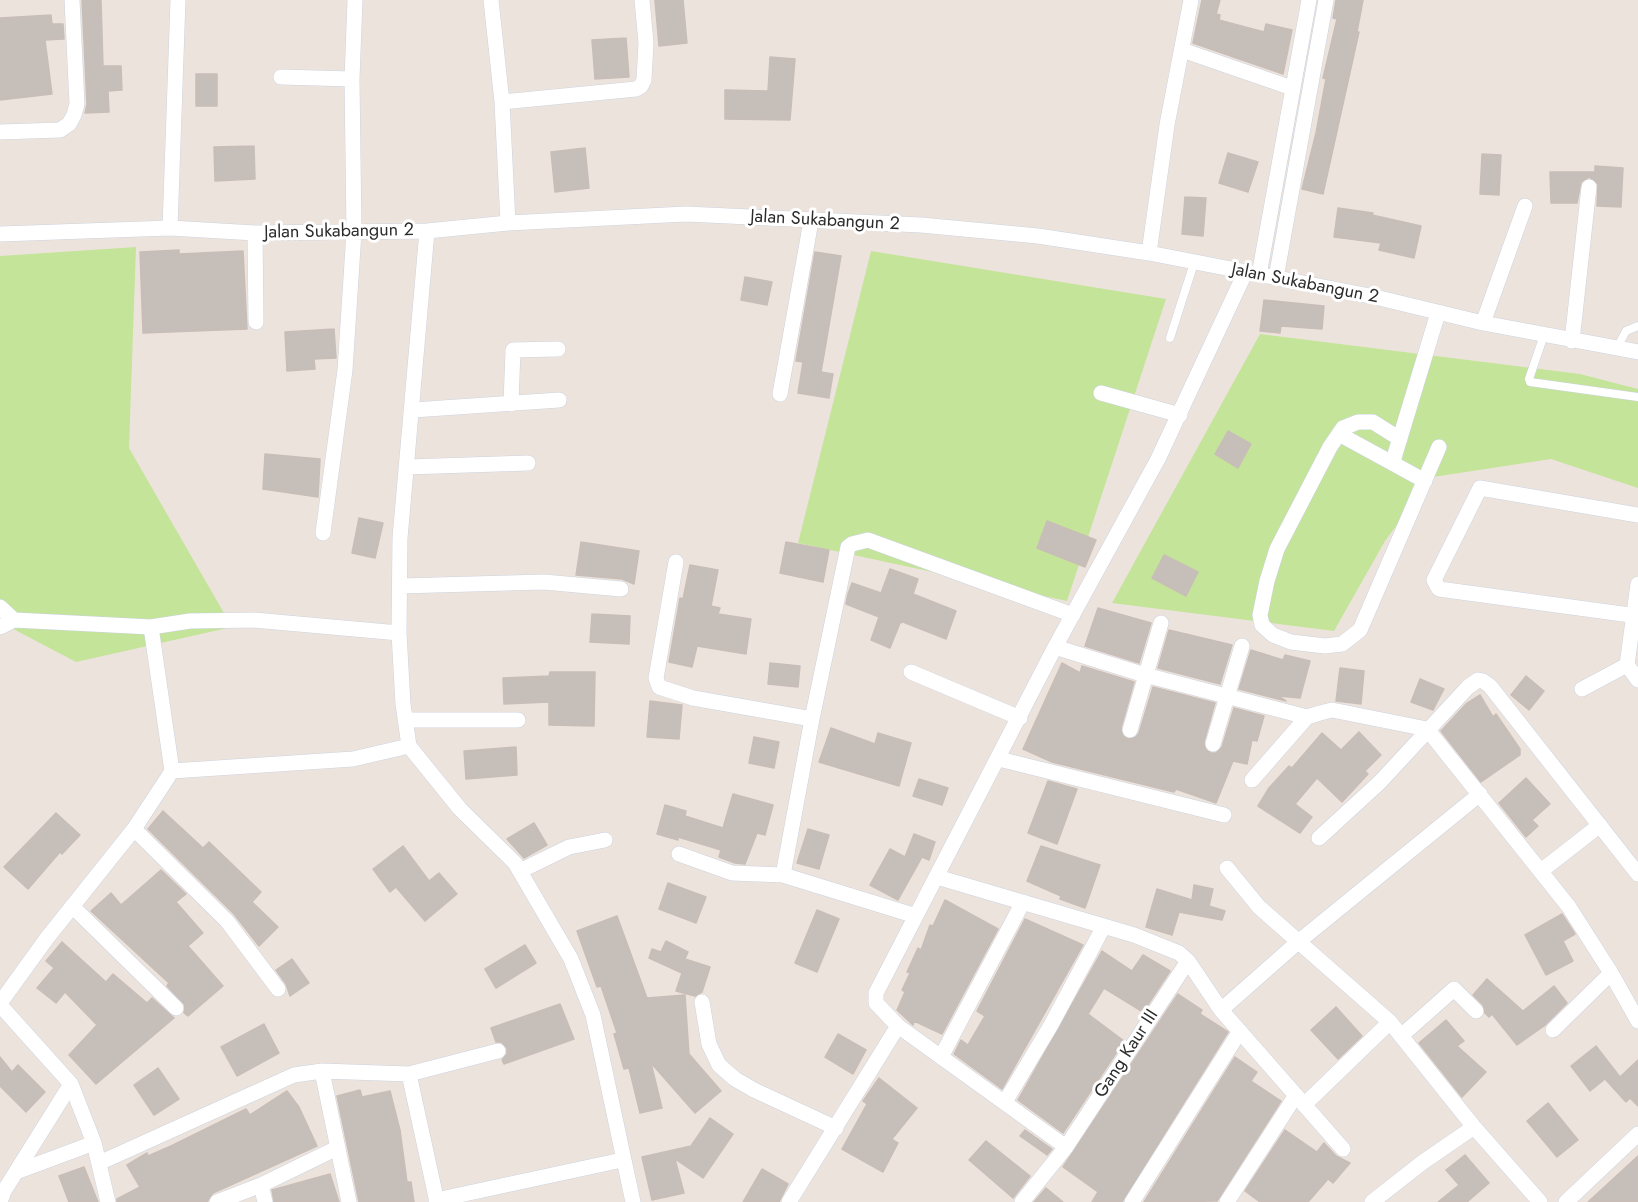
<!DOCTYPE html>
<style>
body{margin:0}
canvas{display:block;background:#ede3dd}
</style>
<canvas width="1638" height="1202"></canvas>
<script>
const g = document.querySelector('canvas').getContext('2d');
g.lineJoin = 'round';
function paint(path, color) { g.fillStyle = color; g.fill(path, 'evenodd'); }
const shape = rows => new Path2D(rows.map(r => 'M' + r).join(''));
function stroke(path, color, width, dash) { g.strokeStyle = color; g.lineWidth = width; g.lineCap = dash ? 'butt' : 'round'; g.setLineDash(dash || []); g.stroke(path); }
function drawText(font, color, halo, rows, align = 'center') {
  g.font = font + ' Jost,sans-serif'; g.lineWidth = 6; g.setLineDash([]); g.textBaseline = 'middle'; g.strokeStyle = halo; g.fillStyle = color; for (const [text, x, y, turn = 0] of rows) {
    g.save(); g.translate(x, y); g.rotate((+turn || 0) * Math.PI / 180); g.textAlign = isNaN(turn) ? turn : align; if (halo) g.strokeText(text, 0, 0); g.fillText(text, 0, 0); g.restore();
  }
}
paint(shape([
 [136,247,129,448,232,627,76,662,0,622,0,256],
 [871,251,1166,299,1067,601,798,543],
 [1260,334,1580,374,1638,389,1638,488,1551,459,1433,477,1385,541,1334,631,1112,603]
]), '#c4e49a');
const building = shape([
 [82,0,101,0,103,66,121,66,122,90,108,91,109,112,85,113,87,104,82,0],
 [655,0,683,0,687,43,659,46,655,0],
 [1202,0,1220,0,1216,14,1220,15,1219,20,1264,32,1266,24,1292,30,1283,74,1193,43,1202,0],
 [1336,0,1363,0,1357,32,1359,32,1323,194,1302,189,1316,133,1326,79,1323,78,1337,19,1333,18,1336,0],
 [51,15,52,24,63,24,64,39,45,40,52,94,0,100,0,18,51,15],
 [626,38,629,77,595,79,592,40,626,38],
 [770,57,795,59,790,120,725,119,725,90,768,91,770,57],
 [196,74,217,74,217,106,196,106,196,74],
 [254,146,255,179,215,181,214,147,254,146],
 [585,148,589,188,555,192,551,152,585,148],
 [1228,153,1258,162,1248,192,1219,183,1228,153],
 [1482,154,1501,155,1499,195,1480,194,1482,154],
 [1595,166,1623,168,1621,207,1597,206,1598,184,1589,177,1581,182,1577,203,1551,203,1550,172,1595,172,1595,166],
 [1185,197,1206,198,1203,236,1182,234,1185,197],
 [1338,208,1373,213,1372,215,1421,226,1414,258,1379,250,1381,243,1334,237,1338,208],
 [179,250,179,254,243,251,247,329,143,333,140,252,179,250],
 [815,252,841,256,821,372,833,374,829,398,798,393,803,362,796,361,815,252],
 [745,277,772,282,767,305,741,300,745,277],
 [1264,300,1324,306,1322,329,1281,326,1280,333,1260,331,1264,300],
 [334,329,336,358,314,359,315,369,287,371,285,332,334,329],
 [1228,431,1251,444,1238,468,1215,454,1228,431],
 [265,454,320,459,318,497,263,489,265,454],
 [359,518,383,523,375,558,352,553,359,518],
 [1047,521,1096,540,1085,567,1037,548,1047,521],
 [581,542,639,551,634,584,622,579,576,575,581,542],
 [786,542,829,550,823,582,780,573,786,542],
 [1164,555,1198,572,1186,596,1152,578,1164,555],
 [690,565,718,570,711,606,720,608,718,614,751,619,746,654,697,646,692,667,669,662,680,598,683,599,690,565],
 [890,569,918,579,913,594,956,611,946,639,903,622,900,623,890,648,871,640,879,617,846,604,848,594,852,583,881,593,890,569],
 [1098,608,1151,623,1139,663,1085,646,1098,608],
 [592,614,630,616,629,644,590,642,592,614],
 [1169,630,1232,645,1220,684,1158,668,1169,630],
 [1251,650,1283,660,1285,655,1310,661,1300,698,1279,696,1286,701,1239,689,1251,650],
 [770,663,800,666,798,687,768,684,770,663],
 [1062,663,1080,673,1082,666,1134,682,1121,728,1123,736,1128,739,1136,737,1139,733,1153,687,1215,703,1204,742,1206,750,1211,753,1216,753,1222,747,1234,708,1264,716,1257,741,1252,740,1247,764,1233,761,1216,803,1176,789,1174,792,1052,762,1023,749,1062,663],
 [1340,668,1364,671,1361,704,1336,701,1340,668],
 [550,672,595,672,594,726,549,725,549,702,504,704,503,678,549,676,550,672],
 [1526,676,1544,691,1529,710,1511,695,1526,676],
 [1420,679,1444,689,1433,710,1411,702,1420,679],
 [1480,695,1493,717,1496,714,1520,749,1520,755,1481,782,1441,731,1466,704,1480,695],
 [650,701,682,705,679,739,647,737,650,701],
 [831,728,875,744,878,733,911,743,899,786,819,762,831,728],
 [1359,732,1381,755,1365,771,1368,774,1342,802,1317,778,1295,804,1312,817,1300,833,1258,806,1269,788,1289,766,1292,768,1322,733,1341,750,1359,732],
 [754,737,779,742,774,768,749,763,754,737],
 [516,747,517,775,466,779,464,751,516,747],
 [1526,778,1550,804,1532,820,1538,826,1526,837,1499,803,1526,778],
 [919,779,948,788,942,805,913,796,919,779],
 [1048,781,1077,789,1057,844,1028,833,1048,781],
 [733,794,773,805,765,835,757,833,745,864,735,863,719,857,721,850,678,837,678,840,657,834,665,805,686,811,685,816,723,828,733,794],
 [163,811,203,848,209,842,261,892,252,902,278,927,259,946,234,914,148,829,163,811],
 [56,813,80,835,62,854,60,852,28,889,4,867,56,813],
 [534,823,547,845,524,858,507,839,534,823],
 [808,829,829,835,819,869,797,863,808,829],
 [914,834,935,842,929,860,922,857,898,900,870,885,890,849,905,857,914,834],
 [403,846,429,881,439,873,457,894,425,921,396,887,390,892,373,869,403,846],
 [1041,846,1100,865,1085,908,1060,899,1061,896,1027,881,1041,846],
 [161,870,186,894,176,902,203,933,188,946,223,986,188,1016,184,1013,185,1005,167,986,169,983,91,911,111,893,121,905,161,870],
 [668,883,706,897,696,923,659,909,668,883],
 [1194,885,1213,889,1209,906,1225,911,1222,920,1179,912,1172,935,1146,927,1157,889,1192,900,1194,885],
 [945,900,998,929,942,1034,914,1021,913,1025,897,1010,905,992,902,990,910,973,907,972,918,948,921,950,930,925,933,926,945,900],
 [817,910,839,919,817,972,795,963,817,910],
 [1562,914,1575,934,1563,941,1573,961,1546,975,1525,935,1562,914],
 [617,916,647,998,685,995,689,1054,721,1091,695,1113,651,1063,662,1108,640,1113,629,1068,624,1069,614,1034,617,1033,601,986,597,987,577,931,617,916],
 [1025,919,1083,945,1002,1089,954,1054,961,1040,968,1045,985,1016,977,1011,1025,919],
 [666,941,688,952,685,959,710,967,702,992,695,996,676,991,682,973,649,958,652,949,661,952,666,941],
 [62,942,106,982,113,974,147,1003,152,998,174,1018,96,1084,69,1055,97,1025,65,992,56,1003,37,988,54,968,46,961,62,942],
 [525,945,536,963,496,988,485,969,525,945],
 [1102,951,1132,971,1143,955,1170,971,1143,1012,1104,988,1088,1014,1124,1041,1063,1133,1018,1100,1102,951],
 [292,959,309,983,290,996,286,984,276,970,292,959],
 [1487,979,1523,1011,1554,986,1567,1003,1544,1026,1517,1045,1492,1014,1489,1017,1485,1013,1483,1005,1473,995,1487,979],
 [1178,994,1202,1010,1200,1014,1228,1032,1122,1202,1092,1202,1098,1192,1063,1167,1178,994],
 [560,1004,574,1039,504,1064,502,1060,507,1054,507,1048,501,1042,496,1042,491,1028,560,1004],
 [1336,1007,1362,1036,1338,1059,1311,1030,1336,1007],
 [1446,1020,1464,1041,1457,1046,1486,1072,1462,1097,1419,1043,1446,1020],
 [264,1024,279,1053,237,1076,221,1047,264,1024],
 [838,1034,866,1050,853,1074,825,1057,838,1034],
 [1596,1046,1620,1077,1638,1060,1638,1106,1630,1098,1626,1102,1605,1079,1590,1091,1571,1066,1596,1046],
 [0,1057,12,1072,18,1065,45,1092,26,1112,0,1086,0,1057],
 [1235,1057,1257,1072,1251,1081,1281,1101,1217,1201,1144,1202,1235,1057],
 [158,1068,179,1099,154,1115,134,1085,158,1068],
 [879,1078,917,1108,892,1139,898,1143,883,1172,842,1149,867,1104,863,1101,879,1078],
 [360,1090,362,1097,390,1091,400,1130,407,1182,411,1182,414,1202,359,1202,337,1096,360,1090],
 [287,1091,299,1107,317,1146,213,1193,207,1202,117,1202,117,1199,140,1187,127,1165,147,1153,148,1156,171,1146,246,1109,250,1115,287,1091],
 [1548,1103,1578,1140,1557,1157,1527,1121,1548,1103],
 [710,1118,733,1134,703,1178,675,1159,684,1193,652,1200,642,1157,691,1146,710,1118],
 [1025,1130,1052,1149,1047,1155,1020,1136,1025,1130],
 [1285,1130,1317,1152,1324,1143,1336,1156,1350,1163,1333,1183,1328,1179,1308,1202,1260,1202,1245,1191,1285,1130],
 [986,1141,1030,1176,1013,1198,969,1160,986,1141],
 [1465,1155,1489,1183,1467,1202,1438,1202,1459,1185,1446,1170,1465,1155],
 [1638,1156,1638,1202,1588,1202,1638,1156],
 [84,1167,98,1202,69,1202,59,1176,84,1167],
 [762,1169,788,1184,779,1202,743,1202,762,1169],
 [330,1174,339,1202,274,1202,272,1190,330,1174],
 [1046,1188,1063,1202,1034,1202,1046,1188]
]);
paint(building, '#c6beb9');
stroke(building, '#c9beb7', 1.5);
const service = shape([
 [1544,335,1529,379,1530,382,1638,397],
 [1170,338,1194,263],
 [1617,348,1626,331,1638,326]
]);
const minor = shape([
 [491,0,502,102,508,223],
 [1182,50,1292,88],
 [281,77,352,79],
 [502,102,636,89,641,86,644,80,646,43,642,0],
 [0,132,60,130,69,124,74,115,77,104,72,0],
 [170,228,178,0],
 [427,231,400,538,399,633,403,704,409,746,460,809,515,863,571,959,593,1015,633,1202],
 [255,233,256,322],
 [0,234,170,228,255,233,427,231,508,223,686,214,921,225,1038,236,1149,253,1375,297,1483,323,1638,352],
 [1149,253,1167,125,1191,0],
 [1259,275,1309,0],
 [1276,278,1326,0],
 [1483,323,1525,206],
 [1572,341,1589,187],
 [1101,393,1180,415],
 [780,394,811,221],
 [511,404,513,350,558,349],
 [413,410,559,400],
 [1339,434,1425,481],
 [1400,439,1373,422,1358,422,1343,428,1330,447,1277,549,1267,581,1260,615,1262,625,1273,635,1291,642,1325,646,1342,644,1360,630,1439,447],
 [1393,461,1438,313],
 [407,467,528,463],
 [1638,515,1480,488,1434,580,1439,589,1638,616],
 [323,533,345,370,354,232,352,79,355,0],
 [676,562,656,678,659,687,693,698,812,719],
 [1638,584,1627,665,1638,680],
 [400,586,544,582,621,589],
 [0,607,14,620],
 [0,627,14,620,151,627,190,621,254,620,399,633],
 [1055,647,1145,675,1307,717],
 [911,672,1020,718],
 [1582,689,1627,665],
 [405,720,518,720],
 [1130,730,1161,623],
 [1213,744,1242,646],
 [999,759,1224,815],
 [172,771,353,759,409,746],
 [1252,780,1307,717,1320,713,1332,710,1427,729,1569,907,1611,973,1638,1021],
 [134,829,227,921,278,989],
 [1319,838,1380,782,1468,687,1478,680,1483,681,1490,686,1638,874],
 [679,854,732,873,783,875,916,916],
 [1227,868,1259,907,1390,1022],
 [520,871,569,847,605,840],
 [1541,871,1600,825],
 [783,875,812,719,848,547,852,544,868,540,1073,615],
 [937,877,1134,935,1179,953,1188,961,1221,1010,1343,1149],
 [72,906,176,1008],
 [702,1002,709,1044,719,1065,735,1079,754,1090,836,1128],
 [0,1003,47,938,134,829,172,771,151,627],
 [0,1005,71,1084,94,1143,108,1202],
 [1221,1010,1298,942,1480,794],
 [898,1026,876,1003,876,993,1055,647,1158,459,1245,273],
 [1553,1030,1611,973],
 [1401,1036,1454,989,1476,1011],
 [941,1057,1023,902],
 [322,1071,349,1202],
 [409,1074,498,1051],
 [1005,1102,1051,1025,1104,926],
 [1304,1105,1390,1022,1474,1127,1540,1202],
 [1066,1147,1188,961],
 [99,1163,294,1075,322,1071,409,1074,437,1202],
 [16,1172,94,1143],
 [261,1185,265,1202],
 [436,1200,622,1160],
 [0,1202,4,1191,71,1084],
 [217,1202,261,1185,337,1148],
 [789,1202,898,1026,1066,1147,1022,1202],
 [1132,1202,1240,1031],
 [1227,1202,1296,1095],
 [1372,1202,1423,1162,1474,1127],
 [1566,1202,1638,1134]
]);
stroke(service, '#ccd3dd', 9);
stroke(minor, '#ccd3dd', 16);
stroke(service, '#fff', 8);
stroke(minor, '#fff', 15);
drawText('18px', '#2b2b2b', '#fff', [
 ["Jalan Sukabangun 2",825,221,3],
 ["Jalan Sukabangun 2",339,232,-1],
 ["Jalan Sukabangun 2",1305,284,11],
 ["Gang Kaur III",1127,1054,-57]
]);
</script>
